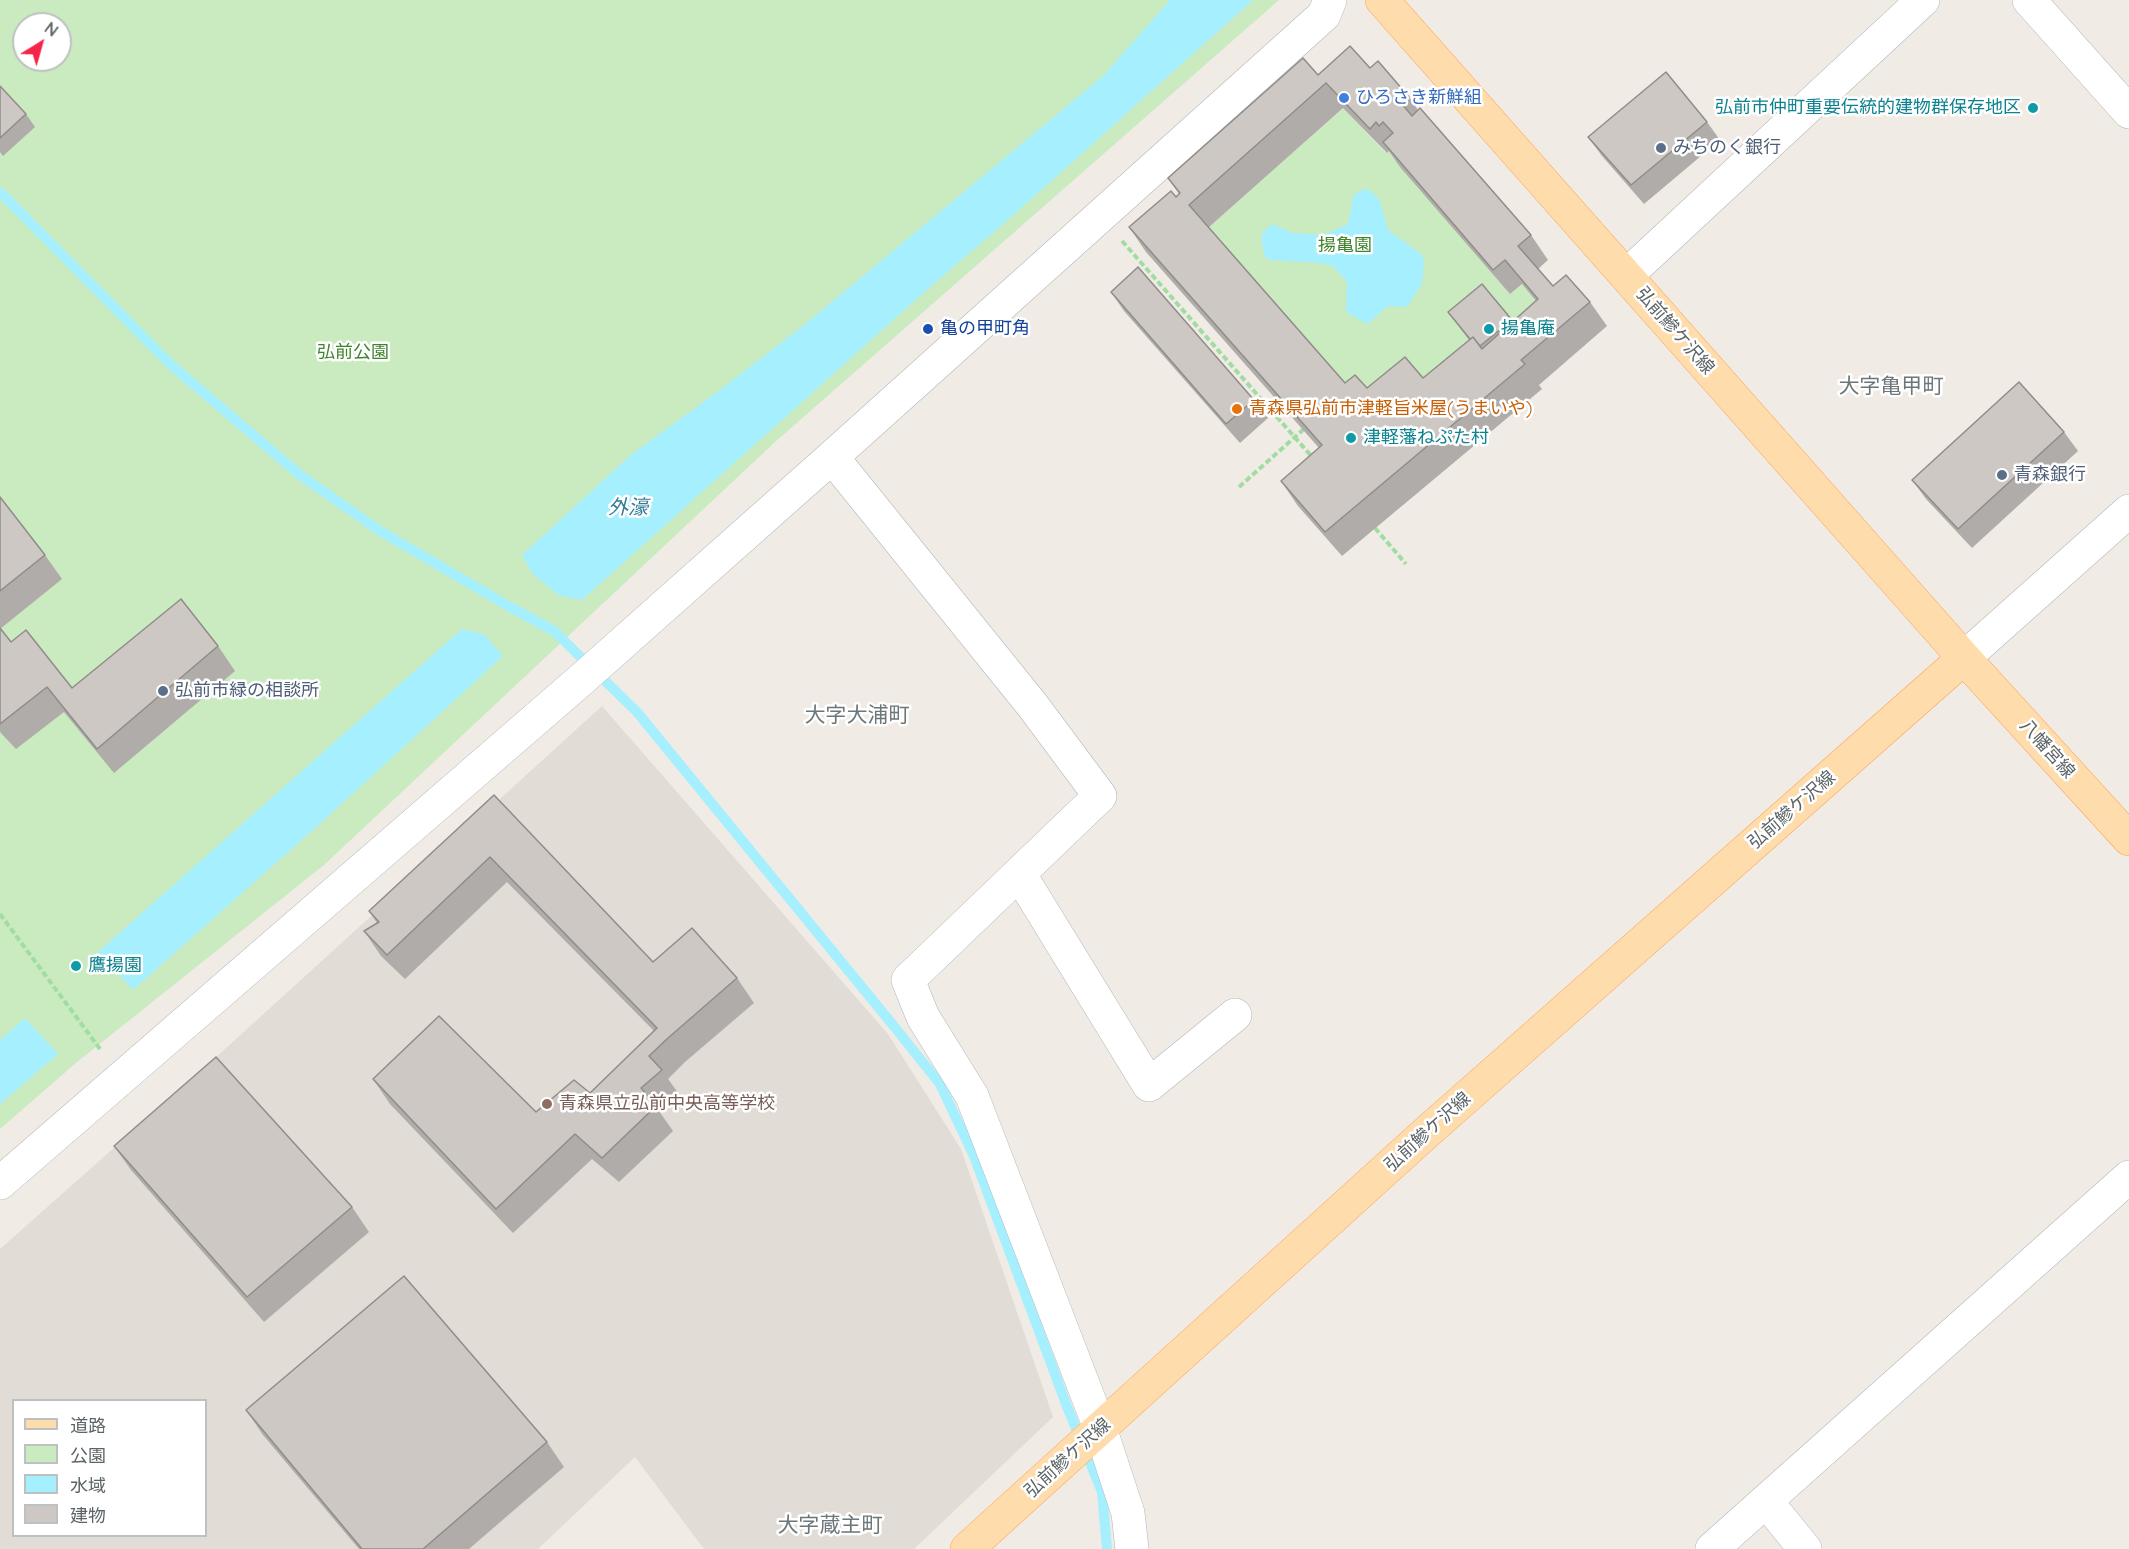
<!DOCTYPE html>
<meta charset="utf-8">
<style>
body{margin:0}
#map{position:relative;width:2129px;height:1549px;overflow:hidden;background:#f0ebe5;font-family:Quicksand,"Noto Sans JP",sans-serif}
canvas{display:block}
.legend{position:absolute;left:12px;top:1399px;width:195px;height:138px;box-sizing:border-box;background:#fff;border:2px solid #bec1c2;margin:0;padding:8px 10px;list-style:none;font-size:18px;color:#5c6467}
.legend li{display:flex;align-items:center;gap:12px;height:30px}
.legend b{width:30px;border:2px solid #bec1c2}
.north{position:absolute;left:12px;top:12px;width:60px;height:60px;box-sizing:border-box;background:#fff;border:2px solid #bec1c2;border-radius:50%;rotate:37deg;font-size:16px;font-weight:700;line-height:24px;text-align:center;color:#5c6467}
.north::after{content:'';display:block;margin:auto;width:21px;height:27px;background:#f7244a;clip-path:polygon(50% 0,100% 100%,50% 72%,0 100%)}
</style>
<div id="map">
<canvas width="2129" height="1549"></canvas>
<ul class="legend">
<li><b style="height:8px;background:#ffdcab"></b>道路</li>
<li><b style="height:16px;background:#caeabf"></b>公園</li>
<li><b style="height:16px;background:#a6efff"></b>水域</li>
<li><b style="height:16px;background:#cdc8c4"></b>建物</li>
</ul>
<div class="north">N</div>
</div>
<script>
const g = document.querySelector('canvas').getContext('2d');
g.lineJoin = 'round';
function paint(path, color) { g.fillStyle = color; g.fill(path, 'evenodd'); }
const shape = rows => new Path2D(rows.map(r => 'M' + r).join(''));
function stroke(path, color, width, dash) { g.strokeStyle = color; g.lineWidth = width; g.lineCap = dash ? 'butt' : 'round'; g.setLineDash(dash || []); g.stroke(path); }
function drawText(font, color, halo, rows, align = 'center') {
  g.font = font + ' Quicksand,"Noto Sans JP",sans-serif'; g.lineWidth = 5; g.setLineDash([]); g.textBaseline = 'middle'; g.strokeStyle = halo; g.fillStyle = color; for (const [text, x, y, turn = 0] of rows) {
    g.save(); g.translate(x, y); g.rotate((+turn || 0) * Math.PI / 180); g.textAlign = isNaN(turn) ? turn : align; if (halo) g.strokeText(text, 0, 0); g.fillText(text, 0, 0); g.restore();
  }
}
paint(shape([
 [602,706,888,1034,961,1149,1053,1417,914,1549,704,1549,635,1457,538,1549,0,1549,0,1249,214,1059],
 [14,1400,206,1400,206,1536,14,1536]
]), '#e2dcd6');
paint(shape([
 [0,0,1279,0,775,442,324,865,77,1062,0,1129],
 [24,24,60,24,60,60,24,60],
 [1343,108,1386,153,1394,146,1510,294,1522,284,1555,324,1362,407,1206,230]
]), '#caeabf');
paint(shape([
 [1170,0,1253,0,1010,218,921,295,582,600,558,595,532,573,522,555,632,454,720,390,804,325,1103,76],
 [1364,189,1369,190,1379,199,1388,230,1421,254,1424,260,1422,284,1407,307,1388,306,1367,324,1346,312,1347,282,1333,266,1320,263,1270,260,1265,257,1262,244,1262,233,1272,224,1293,233,1323,235,1346,225,1349,221,1353,196],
 [462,629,485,635,503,656,323,821,133,990,98,952],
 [25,1018,58,1054,0,1104,0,1040]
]), '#a6efff');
stroke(shape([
 [0,192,170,364,300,475,380,531,510,607,554,631,637,712,897,1030,940,1084,974,1156,1066,1404,1102,1492,1107,1549]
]), '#a6efff', 10);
const minor = shape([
 [2029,0,2129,112],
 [1627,275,1923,0],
 [832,457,1033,706,1100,796,908,980,923,1017,972,1096,1100,1428,1128,1513,1132,1549],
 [1964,658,2129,511],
 [1020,875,1149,1085,1235,1015],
 [0,1183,582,679,832,457,1324,15,1330,0],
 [1766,1501,1805,1549],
 [1712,1549,2129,1177]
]);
const major = shape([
 [1382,0,1964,658,2129,839],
 [967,1549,1427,1132,1964,658]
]);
stroke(minor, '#b2b8bb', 34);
stroke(major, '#fda151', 34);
stroke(shape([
 [1122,241,1313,458],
 [1239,487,1304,429],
 [1375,528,1406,564],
 [0,914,100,1049]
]), '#a1dda2', 4, [6, 3]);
stroke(minor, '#fff', 33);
stroke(major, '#ffdcab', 33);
paint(shape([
 [1318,75,1409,97,1418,110,1531,235,1548,260,1538,269,1553,286,1590,302,1607,326,1539,385,1542,389,1342,556,1298,506,1281,481,1319,448,1146,252,1129,227,1179,194,1168,178],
 [1343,108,1387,153,1389,151,1400,167,1510,294,1522,284,1536,301,1513,321,1482,284,1448,312,1469,340,1423,378,1367,388,1345,383,1208,228],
 [0,86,26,114,35,127,3,156,0,152],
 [1707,122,1720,140,1644,204,1602,156,1588,137],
 [1111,292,1254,400,1268,418,1240,443,1124,311],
 [2064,432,2078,451,1972,548,1926,499,1912,480],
 [0,497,45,555,62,579,0,629,11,642,72,688,218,646,235,671,114,773,64,712,16,749,0,732],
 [494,795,653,962,737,978,754,1003,685,1062,668,1079,679,1094,659,1111,673,1131,619,1182,592,1159,513,1233,390,1104,373,1079,536,1112,590,1093,654,1031,507,882,405,979,381,956,364,931,377,923,369,911],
 [114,1146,352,1207,369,1232,264,1322,131,1170],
 [246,1410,547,1442,564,1467,469,1549,359,1549,263,1435]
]), '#b0aca9');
const building = shape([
 [1350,46,1370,68,1378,61,1409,97,1402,104,1412,116,1420,108,1531,235,1518,246,1553,286,1566,275,1590,302,1521,360,1525,364,1325,532,1281,481,1322,445,1129,227,1171,191,1176,197,1180,193,1168,178,1303,58,1318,75,1350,46],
 [1326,83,1370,129,1376,122,1379,126,1383,122,1393,133,1383,142,1493,270,1505,260,1538,299,1482,349,1473,337,1423,378,1405,357,1367,388,1355,375,1345,383,1189,205,1326,83],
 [1666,72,1707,122,1631,185,1588,137,1666,72],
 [0,86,26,114,0,138,0,86],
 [1138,267,1254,400,1226,424,1111,292,1138,267],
 [1482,284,1512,320,1480,346,1473,337,1470,339,1448,312,1482,284],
 [2019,382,2064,432,1958,529,1912,480,2019,382],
 [0,497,45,555,0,591,0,497],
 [181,599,218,646,97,749,47,687,0,724,0,628,11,642,26,630,72,688,181,599],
 [494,795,653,962,692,928,737,978,668,1038,649,1056,662,1070,641,1088,656,1106,602,1158,575,1134,496,1209,373,1079,439,1016,536,1112,574,1080,590,1093,657,1028,490,857,387,955,364,931,379,922,369,911,494,795],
 [216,1057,352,1207,247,1297,114,1146,216,1057],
 [404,1276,547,1442,423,1549,362,1549,246,1410,404,1276]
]);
paint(building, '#cdc8c4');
stroke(building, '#908c89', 1.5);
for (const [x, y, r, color] of [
 [1344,98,6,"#3f7fe0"],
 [2033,108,6,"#0f9aa8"],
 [1661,148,6,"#5c6f8a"],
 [928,329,6,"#1a4fb4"],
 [1489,329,6,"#0f9aa8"],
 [1237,409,6,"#e8710a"],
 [1351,438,6,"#0f9aa8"],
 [2002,475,6,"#5c6f8a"],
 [163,691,6,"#5c6f8a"],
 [76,966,6,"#0f9aa8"],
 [547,1104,6,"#8d6e63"]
]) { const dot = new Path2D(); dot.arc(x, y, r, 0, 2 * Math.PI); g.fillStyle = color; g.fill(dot); stroke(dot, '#fff', 2); }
drawText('18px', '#366cbe', '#fff', [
 ["ひろさき新鮮組",1356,98]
], 'left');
drawText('18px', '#0d838f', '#fff', [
 ["弘前市仲町重要伝統的建物群保存地区",2021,108,"right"],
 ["揚亀庵",1501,329],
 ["津軽藩ねぷた村",1363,438],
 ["鷹揚園",88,966]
], 'left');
drawText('18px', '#4e5e75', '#fff', [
 ["みちのく銀行",1673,148],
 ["青森銀行",2014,475],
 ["弘前市緑の相談所",175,691]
], 'left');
drawText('18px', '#40842e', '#fff', [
 ["揚亀園",1345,246],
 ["弘前公園",353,353]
]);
drawText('18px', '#164399', '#fff', [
 ["亀の甲町角",940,329]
], 'left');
drawText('18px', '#5c6467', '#fff', [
 ["弘前鰺ケ沢線",1675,331,49],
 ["八幡宮線",2047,749,48],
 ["弘前鰺ケ沢線",1792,810,-41],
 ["弘前鰺ケ沢線",1428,1132,-42],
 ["弘前鰺ケ沢線",1068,1458,-42]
]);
drawText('18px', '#c56008', '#fff', [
 ["青森県弘前市津軽旨米屋(うまいや)",1249,409]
], 'left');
drawText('18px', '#785e54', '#fff', [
 ["青森県立弘前中央高等学校",559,1104]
], 'left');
drawText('italic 20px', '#307b95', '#fff', [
 ["外濠",628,508]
]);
drawText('21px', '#6d7679', '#fff', [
 ["大字亀甲町",1891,387],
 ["大字大浦町",857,716],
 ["大字蔵主町",830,1526]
]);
</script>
